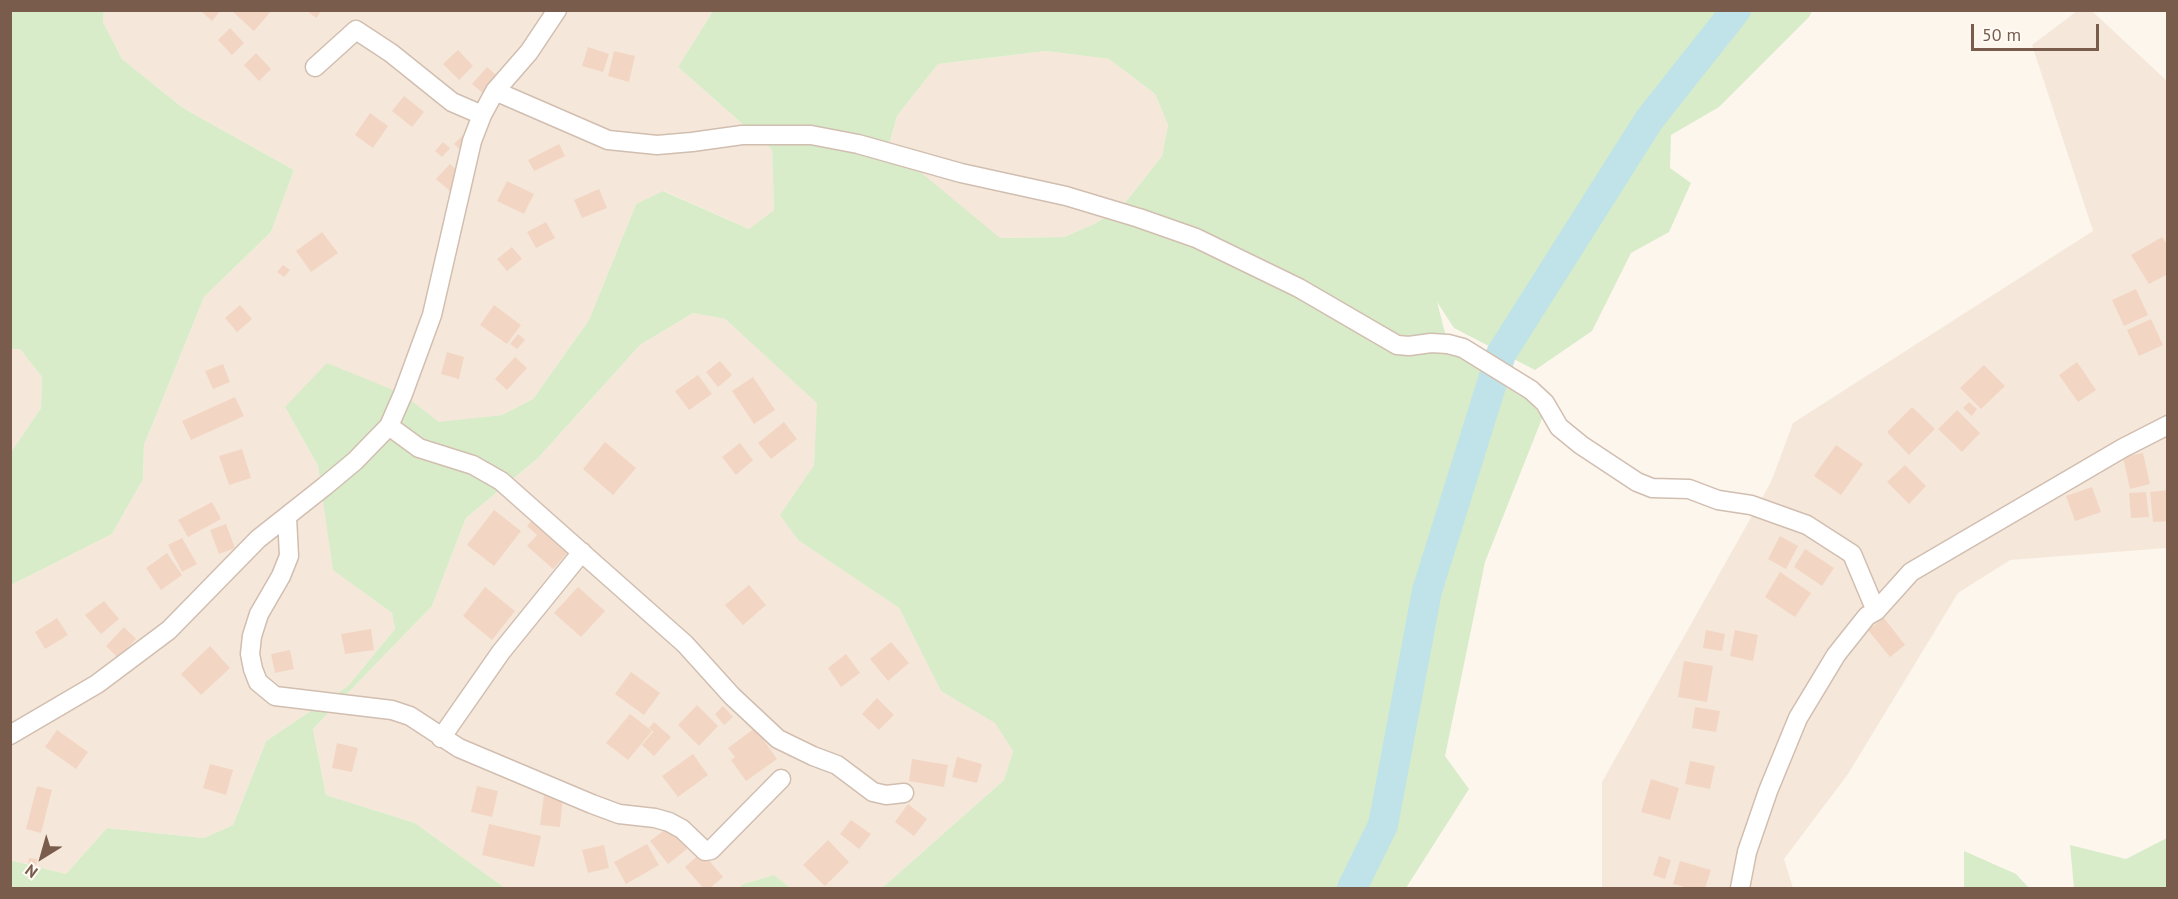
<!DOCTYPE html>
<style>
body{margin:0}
#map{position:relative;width:2178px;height:899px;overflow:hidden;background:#fdf6ec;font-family:"PT Sans",sans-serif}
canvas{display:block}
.frame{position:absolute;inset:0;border:12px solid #7a5c4d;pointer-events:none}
.north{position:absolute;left:12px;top:827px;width:60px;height:60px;-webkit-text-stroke:4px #fffaf3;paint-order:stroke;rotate:217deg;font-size:16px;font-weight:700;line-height:24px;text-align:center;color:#7a5c4d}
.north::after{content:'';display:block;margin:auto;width:21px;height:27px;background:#7a5c4d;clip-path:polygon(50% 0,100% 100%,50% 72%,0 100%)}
.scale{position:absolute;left:1971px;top:24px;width:128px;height:27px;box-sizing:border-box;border:3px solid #7a5c4d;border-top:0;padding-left:8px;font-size:18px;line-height:21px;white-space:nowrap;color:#7a5c4d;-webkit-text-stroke:4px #fffaf3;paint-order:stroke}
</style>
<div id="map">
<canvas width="2178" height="899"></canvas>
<div class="frame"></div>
<div class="north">N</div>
<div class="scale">50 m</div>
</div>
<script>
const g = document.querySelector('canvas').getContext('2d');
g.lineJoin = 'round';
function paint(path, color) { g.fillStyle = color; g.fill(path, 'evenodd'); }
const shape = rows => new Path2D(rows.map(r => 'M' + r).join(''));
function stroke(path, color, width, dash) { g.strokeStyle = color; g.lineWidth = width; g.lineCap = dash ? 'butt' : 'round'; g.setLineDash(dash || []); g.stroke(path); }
paint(shape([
 [104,11,713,11,678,67,772,150,774,210,749,229,664,191,636,204,589,320,533,399,502,415,439,423,403,394,285,407,318,466,334,570,392,613,395,629,348,686,266,741,233,825,204,838,107,828,66,874,11,860,11,585,112,534,143,479,144,445,204,297,271,232,294,170,183,108,122,59,103,22],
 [2077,11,2092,11,2167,81,2167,548,2010,560,1958,593,1848,774,1784,859,1793,888,1602,888,1602,782,1771,482,1793,423,2093,231,2032,45],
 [1046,51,1109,59,1155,94,1168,125,1162,156,1121,208,1094,224,1064,237,999,238,889,147,897,116,938,64],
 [693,313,725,319,818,403,814,465,781,515,798,540,899,608,941,691,996,723,1013,751,1004,780,882,888,791,888,774,875,743,884,738,888,505,888,415,823,326,795,313,729,432,606,466,518,538,458,640,345],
 [11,349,20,349,42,377,41,408,11,452]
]), '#f5e8da');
paint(shape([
 [11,10,104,11,103,22,122,59,183,108,294,170,271,232,204,297,144,445,143,479,112,534,11,585,11,452,41,408,42,377,20,349,11,349],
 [713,11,1812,11,1809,17,1719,107,1671,135,1670,168,1691,183,1669,232,1631,253,1592,331,1535,370,1454,328,1437,302,1448,344,1505,378,1543,416,1485,562,1445,756,1469,789,1406,888,882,888,1004,780,1013,751,995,723,941,691,899,608,798,540,780,515,814,465,817,403,725,319,693,313,640,345,538,458,466,518,432,606,313,729,326,795,415,823,505,888,11,888,10,860,66,874,107,828,204,838,233,825,266,741,348,686,395,629,392,613,333,570,318,466,285,407,327,363,403,394,439,422,502,415,533,399,589,320,636,204,663,191,749,229,774,210,772,150,678,67],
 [1046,51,1109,59,1155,94,1168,125,1162,156,1121,208,1094,224,1064,237,1000,238,889,146,897,116,938,64],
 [2167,838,2167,888,2074,888,2070,845,2126,859],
 [1964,851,2016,874,2029,888,1964,888],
 [774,875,791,888,738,888,743,884]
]), '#d8ecc9');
stroke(shape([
 [1352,888,1383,825,1427,591,1501,354,1649,120,1736,10]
]), '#bfe3e8', 30);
paint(shape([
 [200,10,221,10,212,21],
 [231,10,272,10,254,31],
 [306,10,322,10,316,18],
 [230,28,244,43,232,55,218,40],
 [588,47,609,54,603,72,582,66],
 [458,50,473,66,459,80,443,64],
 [614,51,635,56,629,82,608,76],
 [256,53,271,69,259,81,244,65],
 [487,67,503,81,489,98,472,84],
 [404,96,424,112,412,127,392,111],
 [370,113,388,126,373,148,355,135],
 [465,133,474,142,464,153,454,144],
 [443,142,450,148,442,157,435,151],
 [559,144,565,156,534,171,528,160],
 [450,164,464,177,451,192,436,179],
 [507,181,534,194,524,214,497,201],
 [599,189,607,208,582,218,574,200],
 [546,222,555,238,536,248,527,232],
 [322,232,338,253,311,272,296,251],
 [2162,237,2168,246,2168,274,2149,284,2131,255],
 [512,247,522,259,507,271,497,259],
 [283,265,290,270,284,277,277,272],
 [2136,289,2148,315,2124,326,2112,300],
 [240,305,252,319,237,332,225,318],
 [494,305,521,325,507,344,480,325],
 [2151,319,2163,345,2139,356,2127,330],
 [518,334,525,340,517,349,510,344],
 [447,352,464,357,459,379,441,374],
 [515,357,527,368,507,390,495,379],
 [720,361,732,375,718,387,706,372],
 [2077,362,2096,390,2078,402,2059,375],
 [223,364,230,382,213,389,205,371],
 [1984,365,2005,386,1981,409,1960,388],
 [698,375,712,394,689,410,675,391],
 [753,377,775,410,754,424,732,391],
 [235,397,244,416,191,440,182,421],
 [1969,402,1977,409,1972,416,1963,408],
 [1912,407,1935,429,1909,455,1887,432],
 [1957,410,1980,433,1962,452,1938,429],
 [784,422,797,439,771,459,758,443],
 [605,442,636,468,613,495,583,469],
 [740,443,753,460,736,475,722,457],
 [1836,445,1863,464,1841,495,1814,476],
 [242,449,251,478,229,485,219,456],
 [2143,453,2150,484,2130,489,2123,457],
 [1905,465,1926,486,1909,504,1887,482],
 [2092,487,2101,512,2075,521,2066,496],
 [2168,490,2168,521,2153,522,2150,492],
 [2146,492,2149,517,2131,518,2129,493],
 [212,502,221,519,188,537,178,520],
 [494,510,521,531,494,566,467,545],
 [534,518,570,550,553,569,527,546,537,535,527,526],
 [226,524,235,548,219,554,210,530],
 [1780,536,1798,546,1786,569,1768,559],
 [182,538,197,564,182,572,168,545],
 [1805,549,1834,568,1822,586,1794,567],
 [167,553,182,575,161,590,146,568],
 [1780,572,1811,593,1795,617,1765,597],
 [749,585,766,605,743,625,725,605],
 [485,587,515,611,492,640,463,616],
 [578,587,605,611,581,637,554,613],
 [104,601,119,619,101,634,85,615],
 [57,618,68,635,45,649,35,632],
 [1884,618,1905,645,1890,657,1868,630],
 [124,627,136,639,118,658,106,646],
 [371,629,374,650,345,654,341,634],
 [1706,630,1725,634,1722,651,1703,648],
 [1735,630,1758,635,1753,661,1730,656],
 [891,642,909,663,888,681,870,659],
 [210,646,230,668,201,695,181,674],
 [290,650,294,669,275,673,271,654],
 [846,654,860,673,841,687,828,668],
 [1684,661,1713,666,1707,702,1678,697],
 [631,672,660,693,644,715,615,694],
 [877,698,894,715,879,730,862,714],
 [697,705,718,726,699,746,678,725],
 [723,706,733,717,724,725,715,714],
 [1695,707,1720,711,1716,732,1692,728],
 [630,714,652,731,628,760,606,743],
 [654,722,671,737,654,756,642,745,653,732,655,733,649,728],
 [755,728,777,759,746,781,731,760,735,757,728,748],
 [57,730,88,752,76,769,45,747],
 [337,743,358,748,352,772,332,768],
 [693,754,708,775,678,797,662,776],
 [957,757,982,764,977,783,952,777],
 [912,759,948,765,944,787,909,781],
 [1690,761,1715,766,1710,789,1685,784],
 [210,764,233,770,226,795,203,788],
 [1651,779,1679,788,1670,820,1641,812],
 [37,786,52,790,41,833,26,829],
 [477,786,498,791,492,817,471,812],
 [544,795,563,797,560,827,540,825],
 [908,804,927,819,914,836,895,822],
 [851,820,871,834,859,849,840,834],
 [489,824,541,836,534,867,482,855],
 [670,826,687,849,668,864,650,841],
 [828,840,849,862,825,886,803,865],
 [647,844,659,865,626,884,614,862],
 [604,845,609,868,588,873,582,850],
 [702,852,723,877,710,888,703,888,685,867],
 [1659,856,1671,860,1665,879,1653,875],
 [29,858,37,859,36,867,28,865],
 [1680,861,1711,870,1705,888,1689,888,1673,884]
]), '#f3d5c3');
const minor = shape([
 [315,67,356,30,391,53,452,102,482,115],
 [495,91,608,140,657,145,692,142,742,135,811,135,858,144,961,173,1066,196,1139,218,1196,238,1299,288,1397,345,1409,346,1431,343,1448,344,1463,348,1531,390,1545,403,1559,427,1581,445,1637,482,1652,488,1689,489,1718,500,1751,505,1807,525,1852,554,1876,611],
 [389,426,419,448,473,465,501,481,685,644,732,696,778,739,813,756,837,765,873,792,886,795,904,793],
 [287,517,289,556,281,576,259,614,252,636,250,654,253,669,258,682,275,696,392,710,410,716,459,748,592,804,619,814,655,818,669,822,682,829,705,851,711,850,781,779],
 [10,735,97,684,169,630,258,539,325,486,355,461,389,426,403,394,432,315,472,141,482,115,495,91,529,52,557,10],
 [441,738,501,652,582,552],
 [1740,888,1747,852,1768,791,1798,718,1836,655,1867,616,1876,611,1911,572,2123,448,2168,425]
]);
stroke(minor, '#d1beb0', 21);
stroke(minor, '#fff', 18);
</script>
